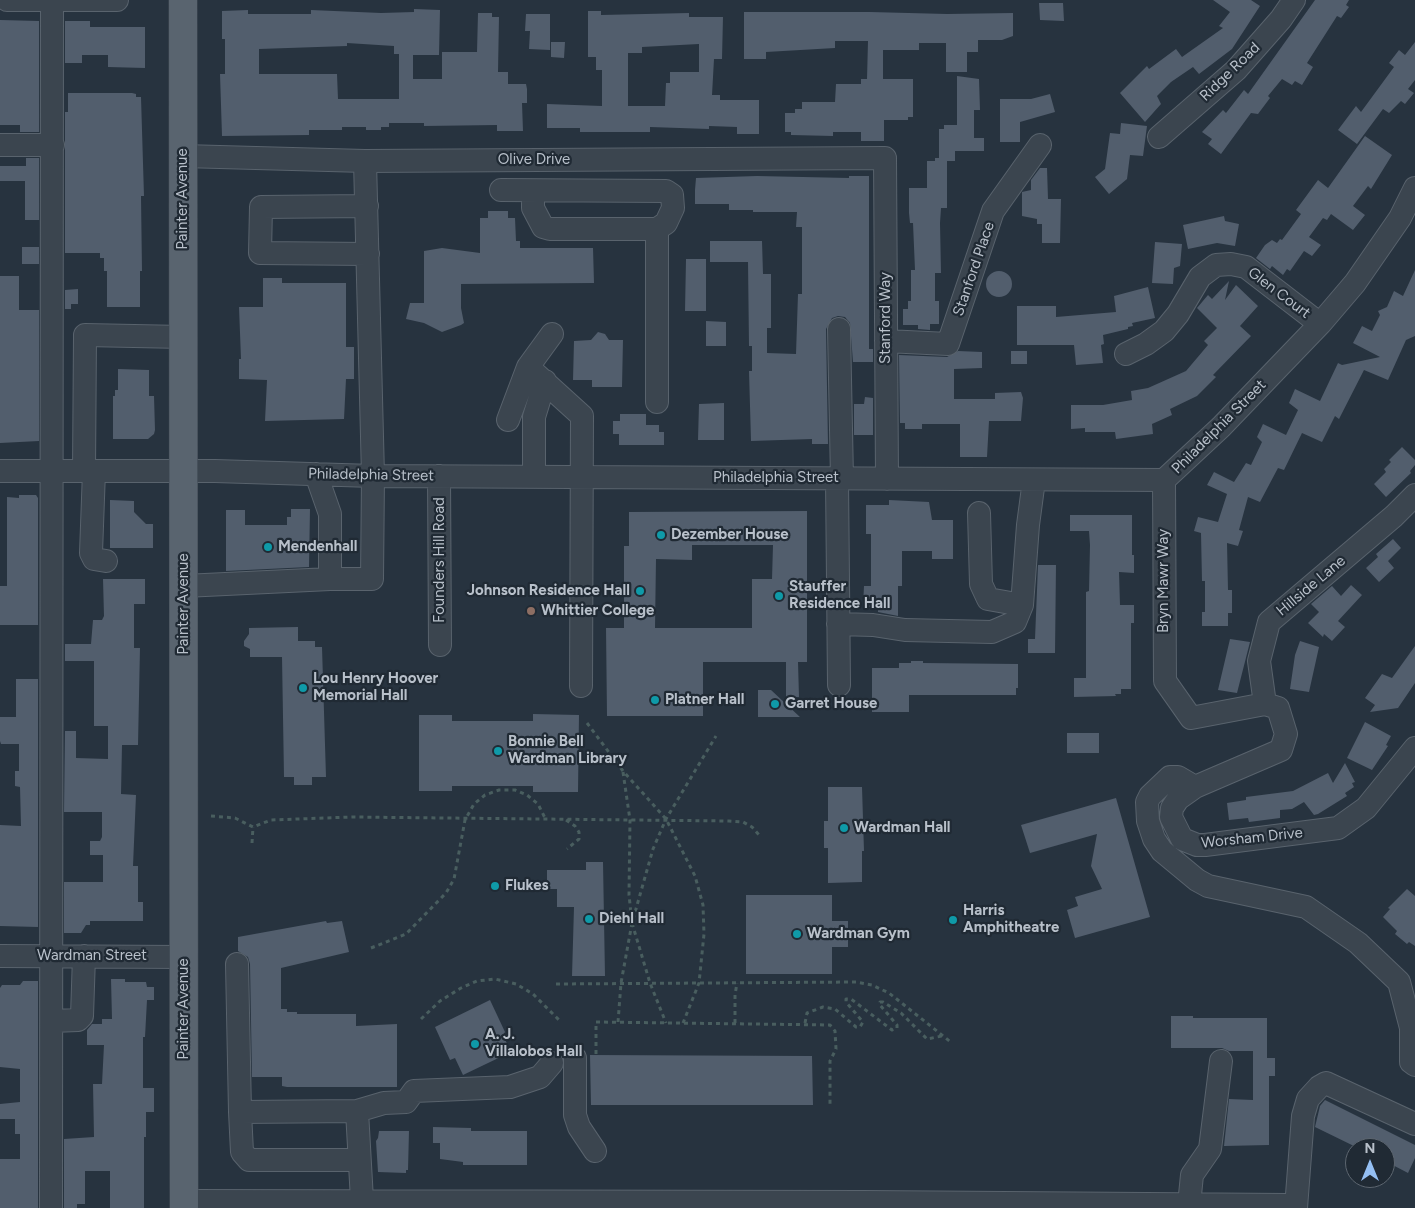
<!DOCTYPE html>
<style>
body{margin:0}
#map{position:relative;width:1415px;height:1208px;overflow:hidden;background:#27333f;font-family:Figtree,sans-serif}
canvas{display:block}
.north{position:absolute;left:1345px;top:1138px;width:50px;height:50px;box-sizing:border-box;background:#202a34;border:1px solid #5d6670;border-radius:50%;rotate:0deg;font-size:14px;font-weight:700;line-height:20px;text-align:center;color:#b8c0ca}
.north::after{content:'';display:block;margin:auto;width:18px;height:22px;background:#94bff3;clip-path:polygon(50% 0,100% 100%,50% 72%,0 100%)}
</style>
<div id="map">
<canvas width="1415" height="1208"></canvas>
<div class="north">N</div>
</div>
<script>
const g = document.querySelector('canvas').getContext('2d');
g.lineJoin = 'round';
function paint(path, color) { g.fillStyle = color; g.fill(path, 'evenodd'); }
const shape = rows => new Path2D(rows.map(r => 'M' + r).join(''));
function stroke(path, color, width, dash) { g.strokeStyle = color; g.lineWidth = width; g.lineCap = dash ? 'butt' : 'round'; g.setLineDash(dash || []); g.stroke(path); }
function drawText(font, color, halo, rows, align = 'center') {
  g.font = font + ' Figtree,sans-serif'; g.lineWidth = 4.5; g.setLineDash([]); g.textBaseline = 'middle'; g.strokeStyle = halo; g.fillStyle = color; for (const [text, x, y, turn = 0] of rows) {
    g.save(); g.translate(x, y); g.rotate((+turn || 0) * Math.PI / 180); g.textAlign = isNaN(turn) ? turn : align; if (halo) g.strokeText(text, 0, 0); g.fillText(text, 0, 0); g.restore();
  }
}
paint(shape([
 [1213,0,1251,0,1260,6,1232,49,1199,74,1193,67,1171,82,1157,96,1161,104,1145,122,1120,93,1147,66,1149,69,1176,49,1182,57,1223,28,1219,26,1230,12],
 [1315,0,1349,0,1346,5,1349,7,1341,18,1337,16,1307,63,1313,67,1302,85,1295,81,1292,85,1282,79,1268,96,1270,98,1258,114,1251,113,1221,154,1208,144,1212,139,1202,132,1223,110,1226,113,1244,90,1248,94],
 [1039,3,1063,3,1064,21,1040,20],
 [414,9,440,10,439,55,413,55,413,79,442,79,442,52,477,52,478,13,492,13,492,17,499,17,498,72,508,72,508,84,526,84,527,89,527,103,522,103,523,131,497,131,497,125,424,126,424,123,389,123,389,127,381,127,381,130,366,130,366,127,342,127,342,130,309,130,309,135,222,136,220,74,225,74,225,39,222,39,222,11,248,10,248,14,311,14,311,10,381,13,414,12],
 [347,43,394,46,394,54,399,54,399,99,338,99,337,74,259,74,259,49,347,46],
 [588,11,601,11,601,15,689,13,689,17,723,17,722,59,714,59,712,95,720,95,720,100,759,100,759,134,737,134,737,127,709,126,709,129,650,127,650,132,580,132,580,128,547,128,547,104,602,106,602,70,596,70,596,57,588,57],
 [699,44,699,72,670,72,670,83,666,83,665,106,628,106,628,53,642,53,642,47],
 [744,12,870,12,947,14,1013,13,1013,36,1002,40,978,40,978,52,967,52,967,72,946,72,946,43,919,43,919,50,883,50,883,79,913,79,913,117,908,117,908,120,884,120,884,141,861,141,861,132,833,132,833,136,791,135,791,132,785,132,785,113,795,113,795,109,802,109,802,102,835,102,836,84,861,84,861,79,867,79,868,41,835,41,835,48,766,52,766,59,744,59],
 [526,14,550,14,550,50,529,49,530,31,525,31],
 [0,20,39,21,39,132,20,132,20,125,0,125],
 [65,21,90,21,90,27,145,27,145,68,108,67,108,55,82,55,82,63,65,63],
 [551,42,565,42,564,58,551,57],
 [1415,42,1415,80,1408,89,1414,93,1405,104,1401,101,1389,113,1383,109,1357,144,1338,130,1356,106,1361,112,1394,67,1389,63,1399,50,1405,55],
 [957,76,979,79,980,110,974,110,974,138,984,138,984,151,955,151,955,161,947,161,947,208,941,208,940,223,941,273,935,273,935,301,939,301,939,324,930,324,930,330,918,329,918,325,903,325,903,309,908,309,908,301,911,301,911,270,915,270,913,223,910,223,909,213,909,188,927,188,927,161,935,161,935,158,939,158,939,129,944,129,944,125,957,125],
 [68,93,132,93,136,94,136,97,141,97,144,196,141,196,142,271,140,271,140,307,107,307,107,271,104,271,104,258,100,258,100,253,65,253,65,112,68,112],
 [1050,94,1055,112,1020,122,1020,142,1000,142,1000,99,1031,99],
 [1121,123,1147,126,1143,156,1130,155,1127,179,1109,194,1095,177,1105,169,1110,133,1120,134],
 [1365,136,1392,155,1371,189,1368,186,1353,206,1365,215,1353,230,1331,214,1327,220,1323,218,1309,237,1321,245,1312,256,1304,251,1290,271,1287,269,1283,275,1272,266,1270,269,1256,258,1265,245,1272,240,1277,243,1280,239,1282,240,1301,214,1296,210,1318,180,1328,188],
 [26,158,39,158,39,220,25,220,25,181,0,181,0,166,26,166],
 [1040,168,1047,168,1048,199,1061,199,1060,243,1042,243,1042,224,1037,224,1037,219,1022,216,1022,192,1031,190,1031,180],
 [757,176,849,178,849,176,869,176,869,349,873,349,873,362,853,362,850,323,845,317,838,316,832,318,826,329,828,444,812,444,812,439,751,441,749,371,752,371,752,346,749,346,748,262,710,262,710,241,762,241,763,274,771,274,771,328,767,328,767,353,796,354,798,294,802,294,802,227,796,227,797,212,753,212,753,210,729,210,729,204,695,204,695,190,696,178],
 [488,211,508,211,508,218,515,218,516,241,520,241,520,248,593,248,594,283,461,284,461,308,464,323,461,325,442,332,424,323,406,319,410,303,424,303,424,251,442,248,480,253,480,218,488,218],
 [1224,216,1225,221,1239,224,1235,246,1217,243,1188,249,1183,225],
 [1155,242,1182,244,1180,266,1174,268,1173,284,1152,283],
 [22,247,39,247,39,264,22,264],
 [686,259,706,259,706,311,685,311],
 [1415,270,1415,336,1406,340,1388,380,1364,370,1339,419,1335,416,1322,442,1302,433,1284,470,1278,468,1260,502,1248,497,1239,530,1243,531,1238,546,1227,543,1228,590,1232,590,1232,613,1228,613,1228,626,1202,626,1202,612,1205,612,1205,581,1202,581,1201,533,1194,531,1198,517,1218,522,1227,494,1207,485,1214,472,1234,482,1246,463,1251,465,1262,442,1257,437,1263,424,1286,435,1298,410,1289,403,1295,389,1320,401,1338,363,1342,365,1380,357,1353,343,1362,326,1372,331,1380,315,1378,311,1387,307,1394,291,1403,296],
 '986 284a13 13 0 1 1 26 0a13 13 0 1 1-26 0Z',
 [0,276,19,276,19,310,39,310,39,441,0,443],
 [263,278,282,278,282,283,346,283,346,347,354,347,354,379,346,379,344,419,265,421,267,380,239,379,239,359,241,359,239,307,263,307],
 [1229,281,1225,300,1236,285,1258,306,1240,326,1251,336,1213,375,1216,377,1197,396,1170,409,1172,415,1152,424,1153,434,1116,439,1115,432,1085,432,1085,428,1071,429,1071,405,1103,405,1132,400,1131,391,1148,388,1186,371,1208,345,1204,341,1217,328,1197,308,1208,295,1212,299],
 [1148,287,1155,318,1132,323,1133,326,1128,327,1128,329,1103,335,1104,344,1101,345,1103,363,1076,365,1074,345,1017,345,1017,306,1056,306,1056,317,1116,312,1114,296],
 [78,289,78,304,71,304,71,309,65,309,65,290],
 [706,321,726,322,726,346,706,346],
 [598,332,605,334,609,340,623,340,622,387,592,387,592,380,573,380,574,341,591,340],
 [958,351,982,352,982,368,954,369,954,399,995,399,995,393,1021,392,1023,398,1021,421,989,421,987,457,960,457,960,424,922,424,922,429,905,429,905,423,900,423,899,355,947,357],
 [1011,351,1027,351,1027,364,1011,364],
 [118,369,149,370,149,396,154,396,155,430,154,434,148,439,113,439,113,396,115,396,115,390,118,390],
 [865,397,873,398,873,435,854,435,854,404,864,404],
 [724,403,724,440,698,440,699,404],
 [620,414,646,414,646,425,659,425,659,432,664,432,664,445,619,445,619,434,613,434,613,421,620,421],
 [1402,447,1415,460,1415,465,1410,471,1411,473,1386,497,1374,484,1386,472,1384,469,1391,462,1389,460],
 [19,495,36,495,38,498,38,625,0,625,0,586,7,586,7,497,19,498],
 [110,500,134,501,134,512,146,524,153,524,153,548,110,548],
 [889,500,929,502,932,520,953,520,953,559,932,559,932,551,902,551,902,586,898,586,898,616,878,612,878,607,863,607,864,586,871,586,871,534,866,534,866,505,889,505],
 [291,509,310,509,309,567,226,571,226,510,245,510,245,525,287,525,287,517,291,517],
 [807,511,807,662,798,662,799,697,786,697,786,662,703,662,703,716,607,716,606,628,624,628,624,546,629,546,629,512],
 [692,545,773,545,772,579,752,579,752,628,655,628,656,559,692,560],
 [1070,515,1132,515,1132,555,1134,555,1134,573,1119,572,1120,605,1134,605,1134,623,1131,623,1131,689,1121,689,1121,694,1115,694,1116,696,1074,697,1074,678,1086,678,1086,592,1089,591,1090,545,1089,531,1070,531],
 [1393,539,1401,548,1388,561,1394,568,1379,582,1366,568,1378,557,1376,554],
 [1038,565,1056,565,1055,653,1028,653,1028,639,1035,639],
 [103,579,145,579,145,604,134,604,134,648,140,648,138,745,122,745,121,794,136,795,133,866,138,866,138,902,143,902,143,921,90,921,90,925,86,925,81,933,64,933,64,882,103,882,103,855,90,855,90,841,100,841,102,837,102,812,64,812,65,731,76,731,76,758,108,759,108,726,94,726,94,661,65,661,65,644,91,644,93,620,102,620,104,616],
 [1351,585,1362,595,1338,621,1345,627,1332,641,1324,634,1323,637,1308,623,1319,612,1311,604,1332,586,1341,596],
 [298,627,298,641,315,641,315,647,322,647,326,777,312,777,312,785,294,785,294,777,284,777,282,657,250,657,250,649,244,646,244,641,249,634,249,628],
 [1230,639,1250,642,1237,693,1218,690],
 [1300,641,1319,647,1309,692,1290,689,1295,655],
 [1415,646,1415,683,1398,708,1370,712,1375,705,1365,698,1382,674,1392,678],
 [911,661,923,661,923,663,1018,664,1018,688,1016,688,1016,695,909,695,909,712,872,712,872,668,899,668,899,663,911,663],
 [16,679,38,679,38,927,0,926,0,825,21,826,20,787,15,786,15,771,19,771,19,744,1,744,0,741,0,717,16,717],
 [758,690,771,690,800,717,758,717],
 [533,714,579,715,578,792,533,792,533,786,452,786,452,791,419,791,419,715,452,715,452,721,533,721],
 [1365,722,1391,736,1386,745,1388,746,1372,770,1347,758],
 [1067,733,1099,733,1099,753,1067,753],
 [1345,763,1355,782,1352,783,1354,787,1345,793,1347,796,1318,814,1314,815,1304,802,1292,809,1280,810,1280,818,1249,822,1248,818,1229,820,1227,803,1246,800,1246,797,1293,791,1328,773,1333,783],
 [828,787,862,787,864,851,862,851,862,882,828,883,828,848,824,848,824,821,828,821],
 [1116,798,1150,917,1075,938,1067,910,1078,906,1075,897,1102,889,1091,866,1097,834,1030,853,1021,825],
 [586,862,603,862,605,976,572,976,574,907,557,907,557,889,547,889,547,870,586,870],
 [1407,889,1415,896,1415,946,1409,942,1407,944,1395,934,1397,931,1383,917,1390,909,1388,908],
 [746,895,832,895,832,921,848,921,848,947,832,947,832,974,746,974],
 [326,921,327,923,342,921,349,952,281,968,281,1009,287,1009,287,1012,297,1012,297,1014,356,1014,356,1026,397,1024,397,1087,287,1087,282,1086,282,1077,252,1077,250,964,248,957,238,951,238,937],
 [111,979,125,979,125,982,146,982,147,987,154,987,154,1000,147,1000,145,1037,143,1037,143,1088,154,1088,154,1112,146,1112,146,1137,144,1137,144,1208,110,1208,110,1171,85,1171,85,1204,77,1204,77,1208,64,1208,64,1139,94,1137,93,1084,102,1084,104,1045,87,1045,87,1030,92,1024,102,1024,102,1019,112,1019],
 [23,981,38,981,38,1208,0,1208,0,1159,20,1159,20,1134,15,1134,15,1119,0,1119,0,1104,20,1102,20,1069,0,1067,0,988,2,985,20,985],
 [490,1000,505,1032,503,1035,511,1052,463,1075,455,1058,450,1060,435,1027],
 [1171,1016,1193,1016,1193,1018,1267,1018,1267,1058,1275,1058,1275,1076,1269,1076,1269,1145,1224,1146,1229,1099,1253,1100,1253,1051,1229,1051,1222,1048,1171,1048],
 [590,1055,812,1056,813,1105,591,1105],
 [1325,1100,1415,1145,1415,1158,1408,1173,1385,1161,1385,1148,1358,1148,1315,1127,1320,1106],
 [433,1127,471,1128,471,1131,527,1131,527,1165,463,1165,463,1162,440,1159,440,1143,433,1143],
 [379,1131,409,1131,408,1170,406,1170,406,1173,378,1172,376,1141,378,1138]
]), '#525e6d');
const minor = shape([
 [7,0,117,0],
 [1159,137,1236,70,1281,19,1294,0],
 [0,145,53,145],
 [183,156,365,161,885,158,887,479],
 [501,190,666,191,672,195,673,208,666,223,657,229,550,229,543,227,533,208,533,191],
 [367,206,261,207,260,253,368,254],
 [839,329,842,479],
 [552,334,528,367,582,416,581,686],
 [886,341,948,344,993,211,1040,145],
 [1126,354,1146,344,1164,331,1178,314,1200,277,1216,265,1231,264,1246,267,1320,324],
 [657,402,657,229],
 [508,420,528,367],
 [0,471,215,471,373,476,1164,480,1221,427,1320,324,1355,283,1400,218,1415,188],
 [84,471,85,335,183,337],
 [94,471,91,553,94,559,106,561],
 [439,476,440,645],
 [534,477,534,417,545,381],
 [837,479,839,685],
 [1164,480,1165,681,1191,718,1265,704,1278,708,1286,734,1281,750,1195,787,1178,799,1172,808,1171,817,1182,839,1197,845,1205,845,1338,828,1366,808,1415,748],
 [979,513,981,584,988,599,1022,605],
 [330,579,372,579,373,476,365,161],
 [184,586,330,579,330,514,316,474],
 [838,624,873,625,905,630,992,632,1015,622,1022,605,1028,525,1034,480],
 [1265,704,1259,661,1269,622,1394,516,1415,495],
 [1195,787,1178,777,1170,777,1150,796,1147,802,1148,821,1154,839,1162,851,1197,880,1208,886,1306,907,1358,943,1399,982,1411,1028,1411,1062,1415,1065],
 [0,956,184,957],
 [237,964,240,1112],
 [52,1021,78,1020,82,1016,84,956],
 [575,1058,575,1115,579,1127,595,1151],
 [357,1111,384,1103,406,1102,414,1091,510,1087,540,1077,552,1063],
 [359,1160,249,1160,242,1152,240,1112,357,1111,362,1200],
 [184,1201,865,1202,1287,1205,1290,1208],
 [1189,1205,1192,1175,1210,1149,1221,1061],
 [51,1208,52,0],
 [1296,1208,1303,1116,1308,1099,1319,1087,1326,1083,1415,1124]
]);
const major = shape([
 [183,0,184,1208]
]);
stroke(minor, '#59636d', 24);
stroke(major, '#454e58', 29);
stroke(shape([
 [587,723,623,771,666,819,695,876,703,905,704,934,699,983,683,1023],
 [623,772,630,820,629,895,632,923,650,983,666,1023],
 [211,816,235,818,253,827,271,820,352,817,729,821,743,822,752,827,759,835],
 [566,820,575,826,579,832,579,839,567,849],
 [252,843,253,827],
 [371,948,406,934,446,893,454,879,465,820,474,804,485,795,499,790,515,790,527,795,538,804,546,820],
 [556,984,856,982,872,985,889,993,952,1043],
 [421,1019,440,1001,461,988,477,981,495,979,516,984,533,994,560,1021],
 [618,1022,621,983,632,923,653,849,666,819,716,736],
 [735,1023,735,995,737,983],
 [805,1023,807,1013,823,1007,835,1009,856,1027,860,1027,863,1022,846,1002,846,999,851,999,892,1030,897,1028,897,1025,880,1005,880,1002,883,1002,901,1013,927,1039,942,1036],
 [596,1054,596,1022,830,1025,835,1031,836,1049,830,1061,830,1104]
]), '#495e5f', 3, [4, 4]);
stroke(minor, '#3b454f', 22);
stroke(major, '#59646f', 28);
for (const [x, y, r, color] of [
 [661,535,5,"#0f9aa8"],
 [268,547,5,"#0f9aa8"],
 [640,591,5,"#0f9aa8"],
 [779,596,5,"#0f9aa8"],
 [531,611,5,"#8d6e63"],
 [303,688,5,"#0f9aa8"],
 [655,700,5,"#0f9aa8"],
 [775,704,5,"#0f9aa8"],
 [498,751,5,"#0f9aa8"],
 [844,828,5,"#0f9aa8"],
 [495,886,5,"#0f9aa8"],
 [589,919,5,"#0f9aa8"],
 [953,920,5,"#0f9aa8"],
 [797,934,5,"#0f9aa8"],
 [475,1044,5,"#0f9aa8"]
]) { const dot = new Path2D(); dot.arc(x, y, r, 0, 2 * Math.PI); g.fillStyle = color; g.fill(dot); stroke(dot, '#202a34', 2); }
drawText('15px', '#b8c0ca', '#202a34', [
 ["Ridge Road",1230,72,-44],
 ["Olive Drive",534,160],
 ["Painter Avenue",183,199,-90],
 ["Stanford Place",974,269,-71],
 ["Glen Court",1279,293,37],
 ["Stanford Way",886,318,-90],
 ["Philadelphia Street",1219,427,-45],
 ["Philadelphia Street",371,475,1],
 ["Philadelphia Street",776,478],
 ["Founders Hill Road",440,560,-90],
 ["Bryn Mawr Way",1164,581,-90],
 ["Hillside Lane",1311,586,-40],
 ["Painter Avenue",184,604,-90],
 ["Worsham Drive",1252,838,-6],
 ["Wardman Street",92,956],
 ["Painter Avenue",184,1009,-90]
]);
drawText('bold 15px', '#b8c0ca', '#202a34', [
 ["Dezember House",671,535],
 ["Mendenhall",278,547],
 ["Stauffer",789,587],
 ["Residence Hall",789,604],
 ["Johnson Residence Hall",630,591,"right"],
 ["Whittier College",541,611],
 ["Lou Henry Hoover",313,679],
 ["Memorial Hall",313,696],
 ["Platner Hall",665,700],
 ["Garret House",785,704],
 ["Bonnie Bell",508,742],
 ["Wardman Library",508,759],
 ["Wardman Hall",854,828],
 ["Flukes",505,886],
 ["Harris",963,911],
 ["Amphitheatre",963,928],
 ["Diehl Hall",599,919],
 ["Wardman Gym",807,934],
 ["A. J.",485,1035],
 ["Villalobos Hall",485,1052]
], 'left');
</script>
